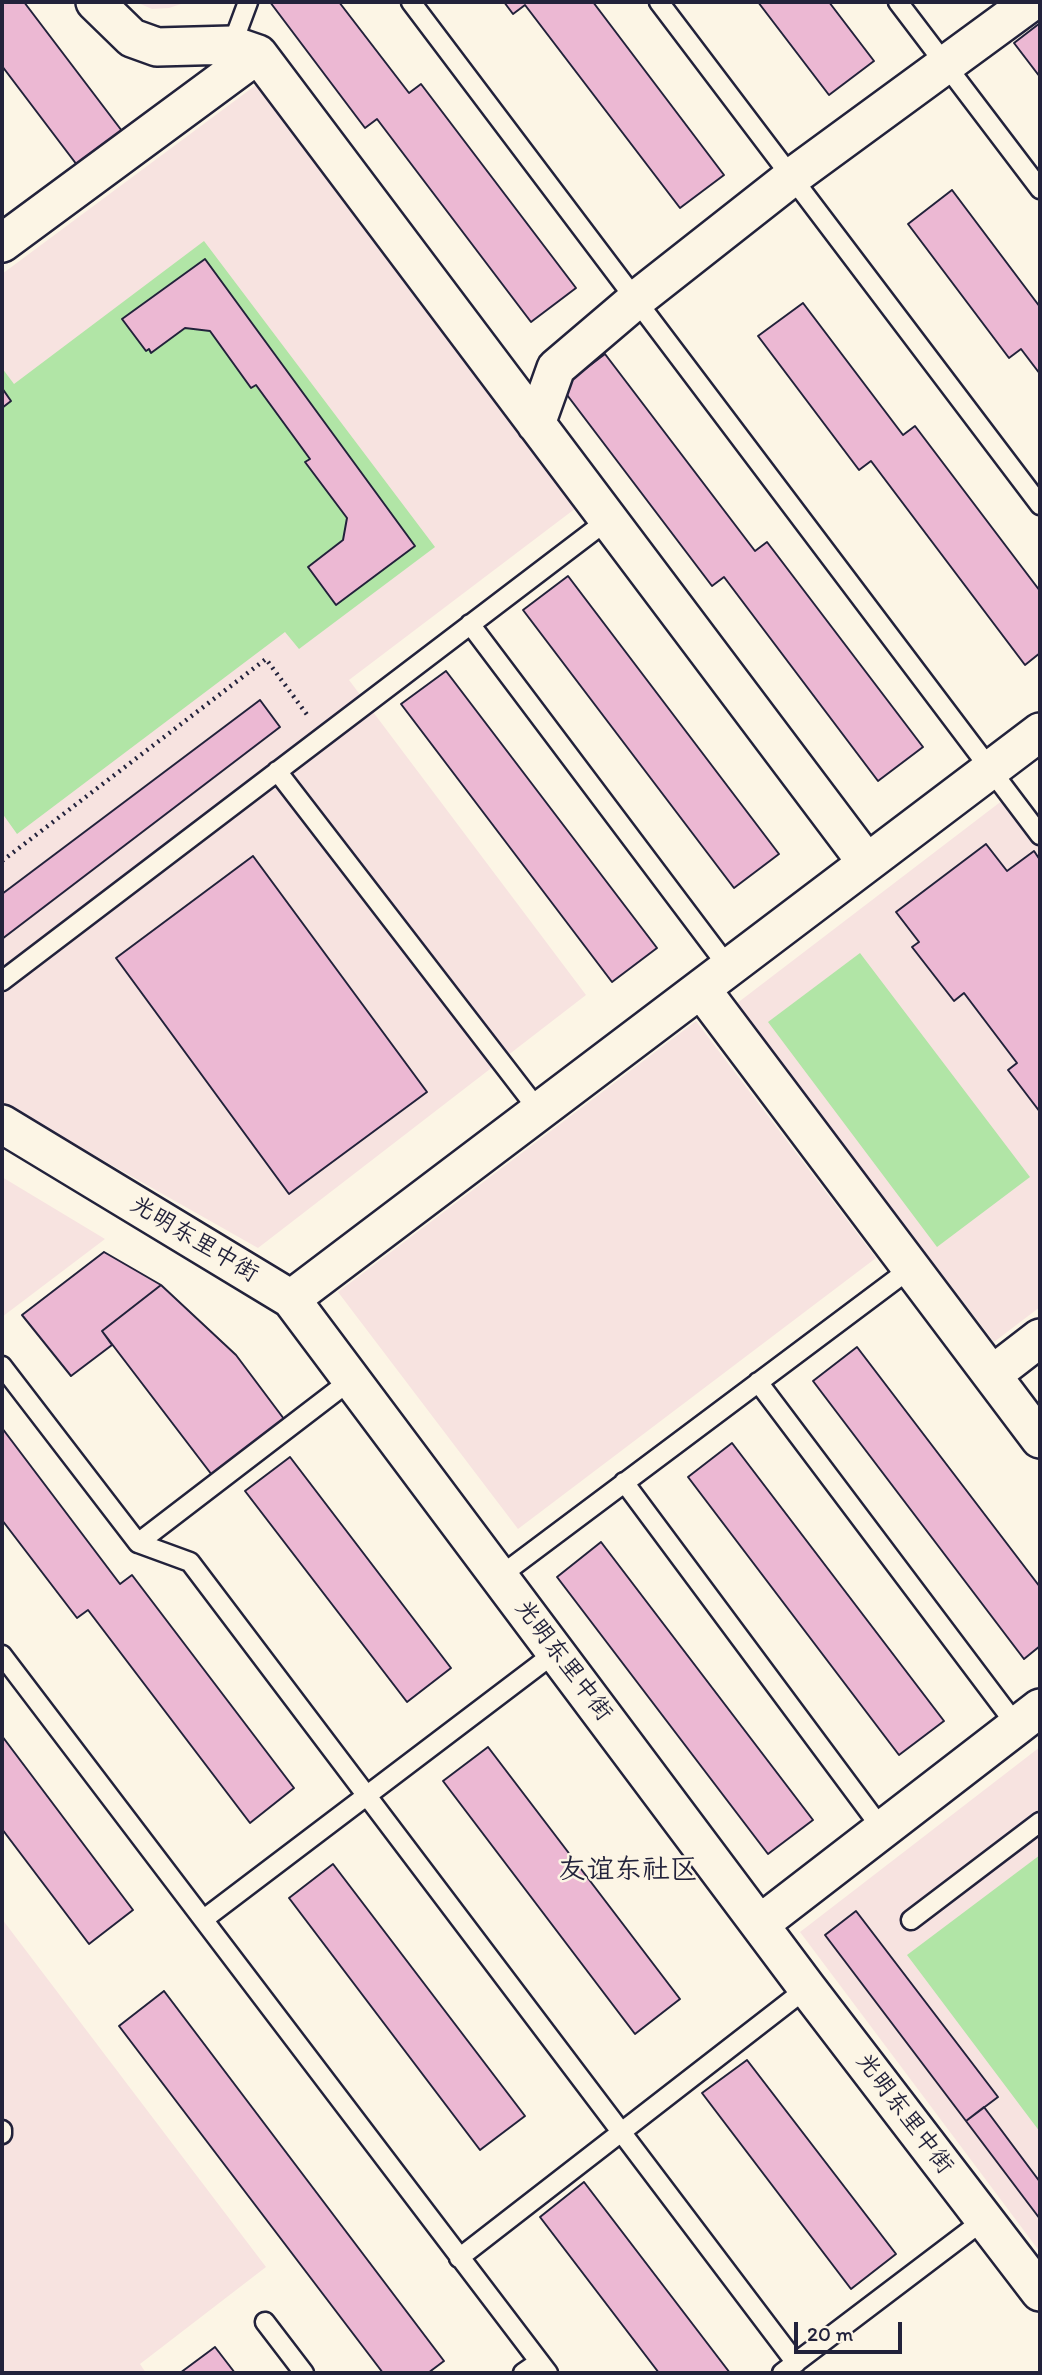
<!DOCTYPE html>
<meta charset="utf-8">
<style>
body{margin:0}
#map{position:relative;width:1042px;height:2375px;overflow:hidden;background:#fcf5e5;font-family:Itim,sans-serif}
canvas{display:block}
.frame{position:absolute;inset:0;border:4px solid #22223b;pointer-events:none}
.scale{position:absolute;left:794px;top:2322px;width:108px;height:32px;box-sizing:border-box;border:4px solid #22223b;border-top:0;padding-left:9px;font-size:21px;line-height:24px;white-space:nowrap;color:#22223b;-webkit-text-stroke:5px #fcf5e5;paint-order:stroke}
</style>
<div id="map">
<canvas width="1042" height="2375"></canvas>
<div class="frame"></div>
<div class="scale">20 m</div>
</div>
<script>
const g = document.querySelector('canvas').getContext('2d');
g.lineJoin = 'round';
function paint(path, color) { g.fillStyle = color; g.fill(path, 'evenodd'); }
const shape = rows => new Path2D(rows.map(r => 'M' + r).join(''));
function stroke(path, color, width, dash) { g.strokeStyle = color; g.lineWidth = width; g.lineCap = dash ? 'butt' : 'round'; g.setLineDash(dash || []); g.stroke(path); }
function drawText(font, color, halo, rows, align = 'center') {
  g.font = font + ' Itim,"LXGW WenKai TC",sans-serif'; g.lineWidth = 5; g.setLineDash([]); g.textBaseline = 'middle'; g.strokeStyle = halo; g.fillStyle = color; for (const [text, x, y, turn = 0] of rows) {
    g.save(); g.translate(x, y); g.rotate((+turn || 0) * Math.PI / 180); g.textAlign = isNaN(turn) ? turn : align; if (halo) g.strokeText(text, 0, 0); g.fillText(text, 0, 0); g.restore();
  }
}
paint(shape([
 [136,2,187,2,169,8,152,9],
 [260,82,576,508,349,680,586,995,258,1248,2,1103,2,274],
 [1016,790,1040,822,1040,1307,994,1342,736,1004],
 [696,1021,876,1258,518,1529,338,1292],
 [2,1177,105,1239,2,1317],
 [1040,1747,1040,2252,800,1932],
 [2,1919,266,2267,140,2364,146,2373,2,2373]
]), '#f7e3e0');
paint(shape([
 [204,241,435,547,299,649,285,632,17,834,2,813,2,368,14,384],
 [860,953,1030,1177,937,1247,768,1022],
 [1040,1855,1040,2132,907,1955]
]), '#b1e5a6');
const building = shape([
 [2,2,24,2,122,131,77,165,2,66,2,2],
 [270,2,339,2,409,93,421,84,576,288,531,322,377,119,365,128,270,2],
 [504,2,593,2,724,175,680,208,525,5,513,14,504,2],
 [758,2,829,2,874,61,829,95,758,2],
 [1040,23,1040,77,1014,43,1040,23],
 [952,190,1040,307,1040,374,1021,349,1009,358,908,224,952,190],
 [205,259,415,546,336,605,308,567,343,540,347,518,305,462,310,459,256,385,251,388,210,331,185,328,151,353,149,349,146,351,122,319,205,259],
 [803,303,903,435,915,426,1040,591,1040,653,1025,665,871,461,859,470,758,336,803,303],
 [605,354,755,551,767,542,923,747,878,781,724,577,712,586,561,387,605,354],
 [2,388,11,401,2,408,2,388],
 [568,576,779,854,734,888,523,610,568,576],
 [446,671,657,948,612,982,401,704,446,671],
 [260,700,280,727,2,939,2,894,260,700],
 [986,844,1007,871,1034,851,1040,860,1040,1112,1008,1070,1017,1063,964,993,954,1001,912,947,919,942,896,912,986,844],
 [253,856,427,1092,289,1194,116,958,253,856],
 [104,1252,161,1285,102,1331,112,1345,71,1376,22,1315,104,1252],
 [161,1285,236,1355,287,1423,215,1479,102,1331,161,1285],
 [857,1347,1040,1587,1040,1646,1024,1659,813,1381,857,1347],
 [2,1428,120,1584,132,1575,294,1788,250,1823,88,1610,77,1618,2,1520,2,1428],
 [732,1443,944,1721,899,1755,688,1477,732,1443],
 [290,1457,451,1668,407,1702,245,1491,290,1457],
 [601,1542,813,1820,768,1854,557,1577,601,1542],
 [2,1736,133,1910,89,1944,2,1829,2,1736],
 [488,1747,680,1999,635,2034,443,1781,488,1747],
 [333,1864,525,2116,480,2150,289,1898,333,1864],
 [856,1911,998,2097,966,2121,825,1935,856,1911],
 [164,1991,444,2361,428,2373,383,2373,119,2026,164,1991],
 [747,2060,896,2254,851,2289,702,2093,747,2060],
 [984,2107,1040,2182,1040,2219,966,2121,984,2107],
 [584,2182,730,2373,659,2373,540,2217,584,2182],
 [215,2347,235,2373,180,2373,215,2347]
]);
paint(building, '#ecb8d3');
stroke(building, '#22223b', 2);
const lane = shape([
 [411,2,1040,835],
 [659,2,1040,505],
 [898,2,1040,189],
 [232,45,248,2],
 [470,624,729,968],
 [277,771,539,1111],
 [2,981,609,519],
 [2,1366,138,1543,190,1562,796,2363],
 [758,1382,1017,1726],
 [624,1482,882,1829],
 [138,1543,352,1379],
 [500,1576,911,1268],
 [2,1655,548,2373],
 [204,1919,556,1652],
 [911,1920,1040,1822],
 [2,2130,2,2134],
 [459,2258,807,1988],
 [265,2322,304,2373],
 [523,2373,539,2362],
 [782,2373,985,2219]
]);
const street = shape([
 [95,2,132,38,157,47,232,45,258,54,867,863],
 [2,243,258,54],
 [536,424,556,368,637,299,792,177,1031,2],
 [701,989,1040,1439],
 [2,1124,291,1299,807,1988,1040,2292],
 [291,1299,1040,732],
 [992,1375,1040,1338],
 [760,1924,1040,1708]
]);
stroke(lane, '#22223b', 23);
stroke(street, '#22223b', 42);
stroke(shape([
 [2,861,266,659,308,716]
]), '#22223b', 4.5, [2, 5]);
stroke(lane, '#fcf5e5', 18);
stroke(street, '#fcf5e5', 37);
drawText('24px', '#22223b', '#fcf5e5', [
 ["光明东里中街",194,1240,31],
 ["光明东里中街",563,1661,53],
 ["光明东里中街",904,2114,53]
]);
drawText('28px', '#22223b', '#fcf5e5', [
 ["友谊东社区",628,1871]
]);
</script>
